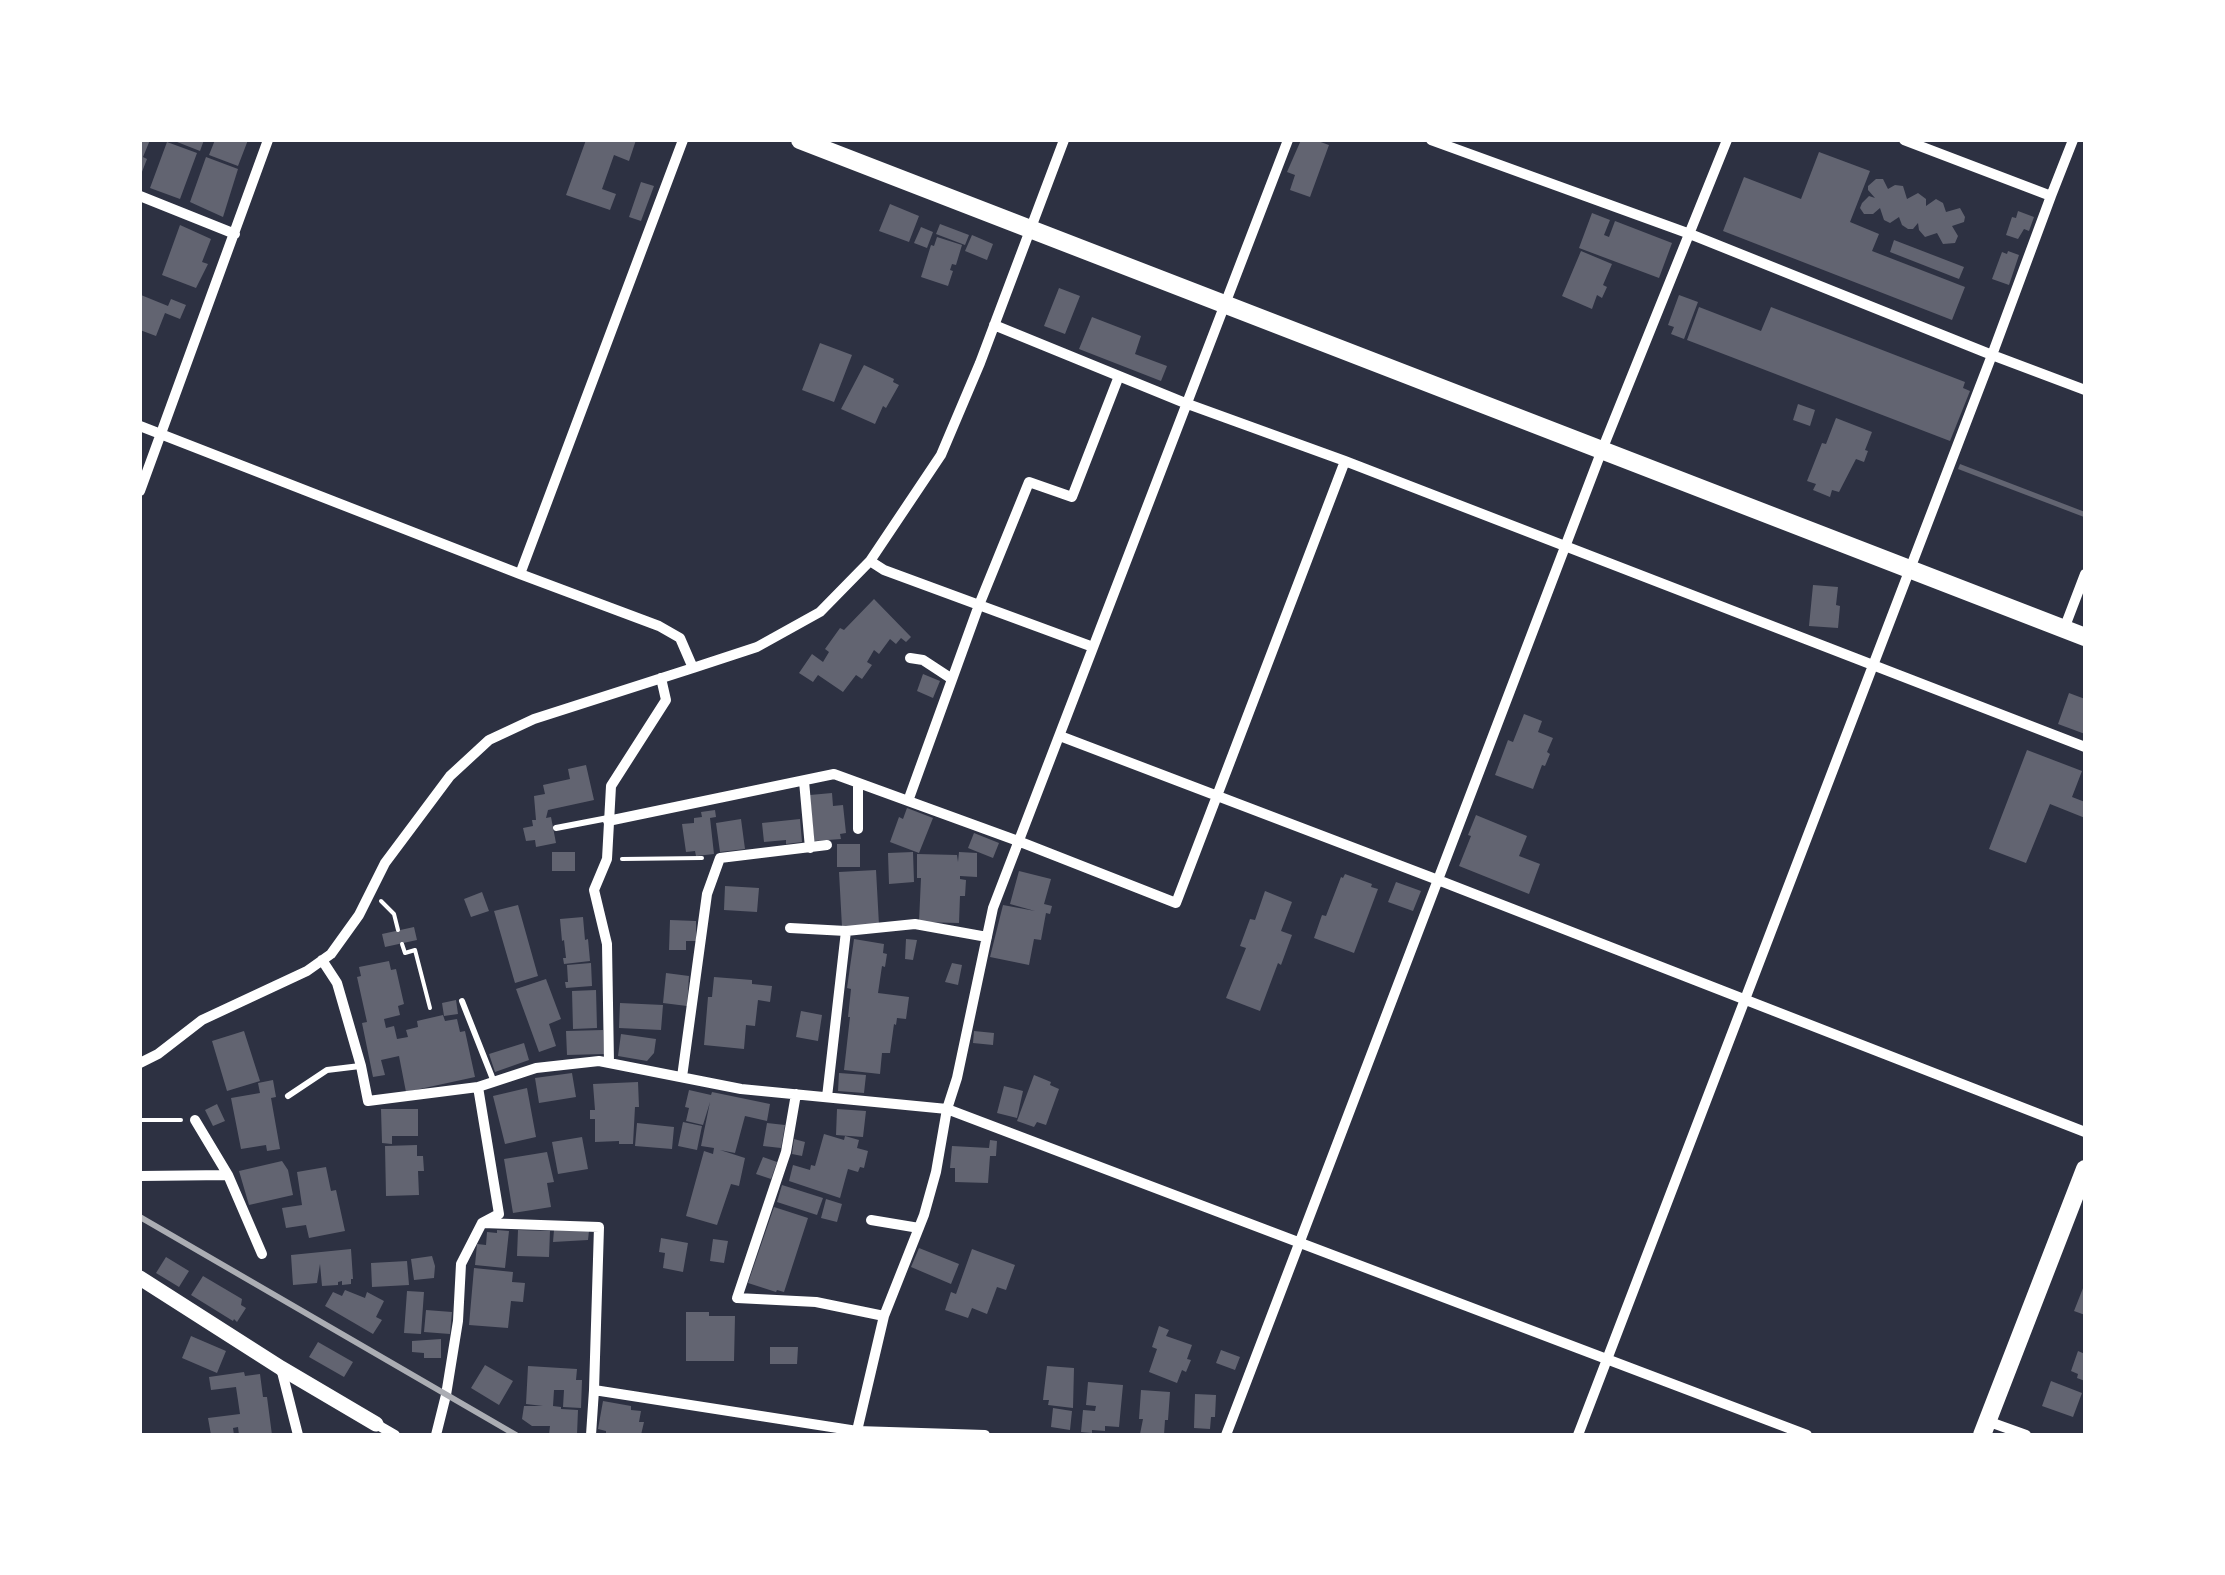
<!DOCTYPE html>
<style>
body{margin:0}
#map{position:relative;width:2225px;height:1575px;overflow:hidden;background:#2d3142;font-family:Arial,sans-serif}
canvas{display:block}
.frame{position:absolute;inset:0;border:142px solid #fff;pointer-events:none}
</style>
<div id="map">
<canvas width="2225" height="1575"></canvas>
<div class="frame"></div>
</div>
<script>
const g = document.querySelector('canvas').getContext('2d');
g.lineJoin = 'round';
function paint(path, color) { g.fillStyle = color; g.fill(path, 'evenodd'); }
const shape = rows => new Path2D(rows.map(r => 'M' + r).join(''));
function stroke(path, color, width, dash) { g.strokeStyle = color; g.lineWidth = width; g.lineCap = dash ? 'butt' : 'round'; g.setLineDash(dash || []); g.stroke(path); }
paint(shape([
 [140,140,150,140,143,157,147,159,140,177],
 [172,140,204,140,200,151],
 [215,140,248,140,238,166,209,155],
 [586,140,636,140,629,161,614,155,602,189,616,194,610,210,566,195],
 [1301,140,1315,140,1329,145,1310,197,1290,190,1295,175,1287,172],
 [167,142,197,153,180,199,150,188],
 [1819,152,1870,171,1850,222,1879,234,1872,251,1965,287,1952,320,1723,231,1744,177,1801,199],
 [206,157,238,169,223,217,190,202],
 [1876,179,1883,179,1888,189,1895,185,1903,186,1907,199,1918,193,1926,199,1926,206,1936,199,1943,203,1946,212,1960,208,1965,217,1964,222,1952,226,1958,236,1955,243,1943,244,1937,233,1925,237,1919,230,1918,223,1913,229,1908,229,1902,225,1899,217,1890,223,1884,220,1880,208,1873,214,1864,214,1860,208,1862,203,1869,196,1875,198,1868,190,1868,186],
 [641,182,654,186,641,221,629,217],
 [890,204,919,216,909,242,879,231],
 [2018,211,2034,217,2029,231,2024,229,2018,239,2006,235,2012,217,2016,218],
 [1592,213,1610,220,1604,235,1609,237,1615,221,1672,243,1659,278,1579,248],
 [940,224,969,235,965,245,936,234],
 [180,225,211,239,202,262,208,264,196,288,162,275],
 [921,227,933,232,927,248,914,243],
 [972,235,993,244,987,260,965,251],
 [937,237,962,245,956,265,952,264,950,270,953,271,948,286,921,277,931,245,934,246],
 [1894,240,1964,267,1959,279,1890,252],
 [1581,251,1612,264,1603,285,1607,287,1602,298,1597,295,1592,309,1562,296],
 [2008,251,2019,255,2009,285,1992,279,2002,252,2007,254],
 [1059,288,1080,296,1065,334,1044,326],
 [141,295,168,306,171,299,186,305,180,319,165,313,156,336,140,330],
 [1679,295,1698,302,1684,339,1671,334,1674,327,1668,325],
 [1699,307,1761,331,1771,307,1965,382,1963,388,1970,391,1950,441,1687,340],
 [1092,317,1141,336,1135,354,1167,366,1161,381,1079,349],
 [820,343,852,355,834,402,802,390],
 [864,365,894,379,893,382,899,385,886,408,883,406,875,424,841,409],
 [1798,404,1815,410,1810,426,1793,420],
 [1836,418,1872,432,1865,450,1868,451,1864,462,1856,459,1839,492,1832,490,1830,497,1813,490,1816,484,1807,481,1822,443,1826,444],
 [1960,464,2085,512,2084,517,1958,469],
 [1813,585,1838,587,1836,605,1840,606,1838,628,1809,626],
 [874,599,911,637,906,642,901,638,896,644,890,639,879,654,874,650,867,662,872,665,862,679,856,675,843,692,818,675,813,682,799,673,812,654,823,662,829,652,825,649,840,628,844,630],
 [923,674,940,681,933,698,917,691],
 [2069,693,2085,699,2085,734,2058,724],
 [1524,714,1542,721,1538,732,1553,738,1547,752,1550,754,1545,766,1542,765,1533,789,1495,775,1508,740,1513,742],
 [2027,750,2082,771,2072,797,2085,802,2085,818,2050,804,2026,863,1989,849],
 [586,765,594,800,548,810,546,818,551,817,556,843,536,847,535,840,526,841,523,828,533,826,532,820,536,820,534,796,545,794,543,785,570,779,568,769],
 [832,793,833,806,843,805,846,833,840,834,841,839,814,841,810,795],
 [907,808,933,818,919,853,890,842,899,817,903,819],
 [715,810,716,817,710,818,714,854,696,856,695,851,686,852,682,824,694,823,694,818,702,817,701,812],
 [1476,815,1527,836,1519,856,1540,864,1529,894,1459,866,1471,836,1468,835],
 [741,819,745,849,720,852,716,823],
 [800,819,802,842,786,844,786,840,764,842,762,823],
 [974,833,999,843,993,858,968,848],
 [837,844,860,844,860,867,837,867],
 [552,852,575,852,575,871,552,871],
 [913,852,914,882,889,884,888,853],
 [959,852,977,853,977,877,960,876,960,879,966,880,965,896,960,896,959,923,919,922,921,878,917,878,917,854,957,855,958,862],
 [876,870,879,925,842,927,839,872],
 [1019,871,1051,879,1044,904,1052,906,1050,914,1046,913,1041,940,1034,939,1029,965,990,957,1003,905,1035,911,1010,904],
 [1345,874,1372,884,1371,887,1378,889,1354,953,1314,938,1322,915,1326,916,1341,877,1343,878],
 [1396,882,1421,891,1413,911,1388,902],
 [725,886,759,888,757,912,724,910],
 [1265,891,1292,902,1281,931,1292,935,1281,965,1278,963,1260,1011,1226,998,1246,948,1240,946,1250,919,1255,920],
 [482,892,489,911,471,917,464,899],
 [518,905,538,976,515,983,494,911],
 [583,917,585,940,588,939,590,961,564,964,563,958,566,958,564,940,562,941,560,919],
 [670,920,696,921,696,941,686,941,686,950,669,950],
 [414,927,417,940,385,947,382,934],
 [854,939,884,944,883,953,887,954,885,967,882,966,878,993,909,997,906,1019,897,1018,896,1025,894,1024,890,1053,882,1053,880,1074,844,1070,850,1017,848,1017,851,989,847,988],
 [906,939,917,940,913,960,905,959],
 [389,961,391,970,396,969,404,1004,398,1006,400,1015,384,1019,386,1028,394,1026,397,1039,408,1037,406,1030,418,1027,417,1021,443,1015,445,1021,457,1019,460,1032,465,1031,475,1077,406,1092,399,1056,381,1060,385,1075,373,1077,362,1023,367,1022,357,977,361,976,359,967],
 [591,963,592,986,566,988,565,982,568,982,567,965],
 [952,963,962,965,958,985,945,982],
 [666,973,689,976,687,1006,663,1003],
 [714,977,752,980,752,984,772,986,770,1002,758,1000,755,1026,746,1025,744,1049,704,1045,708,997,712,997],
 [546,979,561,1019,549,1024,556,1046,539,1052,516,989],
 [596,990,597,1028,573,1029,572,991],
 [456,1000,458,1014,444,1016,442,1003],
 [620,1003,663,1005,661,1030,619,1028],
 [801,1011,822,1015,818,1041,796,1037],
 [603,1030,604,1054,567,1055,566,1031],
 [244,1031,260,1081,227,1091,212,1041],
 [974,1031,994,1033,993,1045,973,1043],
 [621,1034,656,1039,654,1053,647,1061,618,1056],
 [524,1043,529,1060,495,1072,489,1054],
 [572,1073,576,1097,539,1103,535,1078],
 [839,1073,866,1075,864,1093,838,1091],
 [1034,1075,1051,1082,1050,1085,1059,1089,1046,1125,1037,1122,1034,1127,1017,1121],
 [273,1080,276,1097,271,1098,280,1149,267,1151,266,1145,241,1149,231,1098,260,1093,258,1083],
 [638,1082,639,1107,635,1107,633,1144,619,1144,619,1141,595,1142,595,1119,590,1119,590,1110,595,1110,593,1084],
 [1004,1086,1023,1091,1017,1118,997,1113],
 [527,1088,536,1137,505,1144,493,1096],
 [689,1090,711,1095,712,1092,770,1104,767,1121,745,1116,735,1153,720,1150,745,1158,739,1186,731,1184,717,1225,686,1216,704,1151,713,1154,714,1148,701,1146,710,1102,703,1125,686,1121,689,1108,685,1107],
 [217,1104,225,1121,213,1126,205,1110],
 [381,1109,418,1109,418,1136,392,1136,392,1144,382,1143],
 [837,1109,866,1111,863,1137,836,1135],
 [683,1122,702,1126,697,1150,678,1146],
 [637,1123,674,1127,672,1149,635,1146],
 [767,1123,785,1125,781,1148,763,1146],
 [824,1134,844,1140,845,1136,859,1140,857,1148,868,1151,864,1168,860,1167,858,1172,848,1169,840,1198,789,1181,793,1165,810,1170,811,1165,815,1166],
 [582,1137,588,1169,558,1174,552,1142],
 [794,1139,805,1142,802,1156,792,1154],
 [990,1140,997,1141,996,1156,990,1156,988,1183,955,1182,955,1168,950,1168,952,1146,989,1148],
 [417,1145,417,1156,423,1156,424,1171,418,1171,419,1195,386,1196,385,1146],
 [547,1152,554,1182,547,1183,551,1207,513,1213,504,1159],
 [763,1157,777,1162,771,1179,756,1174],
 [282,1161,288,1170,293,1195,249,1205,239,1171],
 [326,1167,331,1191,336,1190,345,1231,309,1238,306,1225,286,1228,282,1208,302,1205,297,1172],
 [782,1185,823,1198,817,1215,777,1202],
 [826,1199,842,1204,837,1222,821,1218],
 [774,1207,808,1218,784,1292,777,1290,776,1292,748,1283],
 [497,1230,509,1231,505,1268,475,1265,477,1244,486,1245,487,1232,497,1233],
 [518,1230,550,1231,549,1257,517,1256],
 [554,1230,589,1231,588,1240,553,1242],
 [661,1238,688,1243,683,1272,663,1268,665,1253,659,1252],
 [713,1239,728,1241,724,1263,710,1261],
 [919,1248,959,1264,951,1284,911,1267],
 [351,1249,353,1279,351,1279,351,1284,342,1285,342,1281,338,1282,338,1285,322,1286,320,1264,317,1283,293,1285,291,1255],
 [972,1249,1015,1265,1006,1290,997,1287,987,1314,972,1308,968,1318,945,1310,951,1292,956,1294],
 [432,1256,435,1266,434,1278,414,1280,411,1259],
 [166,1257,189,1271,179,1287,156,1273],
 [407,1261,409,1285,372,1287,371,1263],
 [474,1268,513,1272,512,1282,525,1283,523,1302,511,1301,508,1328,469,1325],
 [203,1276,242,1299,241,1305,246,1308,237,1322,234,1319,233,1321,191,1295],
 [2085,1283,2085,1315,2074,1311],
 [345,1290,365,1298,367,1292,384,1301,376,1317,382,1320,373,1334,325,1306,333,1292,342,1296],
 [407,1291,424,1292,421,1334,404,1333],
 [426,1310,452,1312,450,1334,424,1332],
 [686,1312,709,1312,709,1316,735,1316,734,1361,686,1361],
 [1159,1326,1169,1330,1166,1336,1192,1345,1187,1359,1191,1360,1186,1372,1182,1370,1177,1383,1149,1372,1157,1349,1152,1347],
 [191,1336,226,1351,217,1373,182,1358],
 [441,1339,441,1358,424,1358,424,1353,412,1352,412,1341],
 [318,1342,353,1362,344,1377,309,1357],
 [770,1347,798,1347,797,1364,770,1364],
 [1221,1350,1240,1357,1235,1370,1216,1363],
 [2078,1351,2085,1354,2085,1381,2077,1378,2078,1374,2071,1371],
 [485,1365,513,1381,499,1405,471,1388],
 [528,1366,577,1369,576,1380,582,1380,581,1408,563,1407,564,1390,554,1390,553,1406,561,1407,561,1409,578,1410,577,1435,549,1435,550,1426,532,1426,522,1419,524,1406,543,1406,526,1404],
 [1047,1366,1074,1368,1073,1408,1048,1405,1049,1400,1043,1400],
 [244,1372,245,1376,260,1374,263,1397,267,1397,272,1435,239,1435,238,1427,233,1428,234,1435,211,1435,208,1418,240,1414,236,1387,211,1390,209,1377],
 [2051,1381,2082,1393,2073,1417,2042,1406],
 [1088,1382,1123,1385,1119,1427,1105,1426,1105,1431,1092,1430,1092,1433,1081,1432,1083,1410,1095,1411,1096,1406,1086,1405],
 [1141,1390,1170,1392,1168,1420,1165,1420,1164,1435,1140,1434,1143,1419,1139,1419],
 [1195,1394,1216,1395,1215,1417,1211,1417,1210,1429,1194,1428],
 [603,1401,631,1406,631,1410,641,1411,639,1422,644,1422,641,1435,606,1435,606,1431,598,1429],
 [1053,1408,1072,1411,1070,1430,1051,1427]
]), '#626471');
stroke(shape([
 [622,859,702,858],
 [381,901,394,914,398,930],
 [402,944,405,953,415,950,430,1008],
 [140,1120,181,1120]
]), '#fff', 4);
stroke(shape([
 [556,828,608,818],
 [462,1001,494,1082],
 [288,1096,327,1070,360,1066]
]), '#fff', 6);
stroke(shape([
 [1431,140,1690,234,1992,355,1578,1435],
 [1904,140,2051,196,2073,140],
 [140,196,235,234],
 [2051,196,1992,355,2085,390],
 [994,325,1185,403,1345,461,2085,747],
 [140,426,520,574,659,626,680,638,693,668,757,647,820,612,870,561,941,455,980,363,1064,140],
 [140,491,268,140],
 [870,561,884,570,1093,647],
 [520,574,683,140],
 [2064,629,2085,574],
 [910,658,923,660,952,679],
 [1060,736,1438,880,2085,1132],
 [804,781,810,848],
 [858,783,858,829],
 [908,801,979,605,1029,482,1072,497,1119,376],
 [608,821,834,774,1018,841,1176,903,1345,461],
 [790,928,846,931],
 [322,960,337,983,361,1066,368,1101,478,1087],
 [140,1063,158,1054,202,1020,307,971,331,954,359,915,385,863,450,776,489,740,534,719,693,668],
 [609,1063,607,944,594,890,607,859,611,786,666,700,661,678],
 [682,1077,707,894,720,858,827,845],
 [796,1094,786,1152,737,1298,816,1302,884,1316],
 [827,1097,846,931,915,924,987,937],
 [195,1120,228,1175],
 [140,1176,228,1175,262,1254],
 [871,1220,919,1228],
 [482,1223,599,1227,594,1390,857,1431,985,1435],
 [281,1368,298,1435],
 [1987,1421,2026,1435],
 [376,1424,395,1435],
 [436,1435,446,1395,458,1321,461,1264,482,1223,499,1214,478,1087,536,1068,599,1061,741,1089,947,1109,1807,1435],
 [591,1435,594,1390],
 [856,1435,884,1316,924,1215,936,1172,947,1109,957,1078,993,908,1288,140],
 [1226,1435,1602,450,1727,140]
]), '#fff', 10);
stroke(shape([
 [140,1278,281,1368,376,1424]
]), '#fff', 15);
stroke(shape([
 [800,140,2085,637],
 [1982,1435,2085,1169]
]), '#fff', 18);
stroke(shape([
 [140,1217,516,1435]
]), '#abadb3', 6);
</script>
